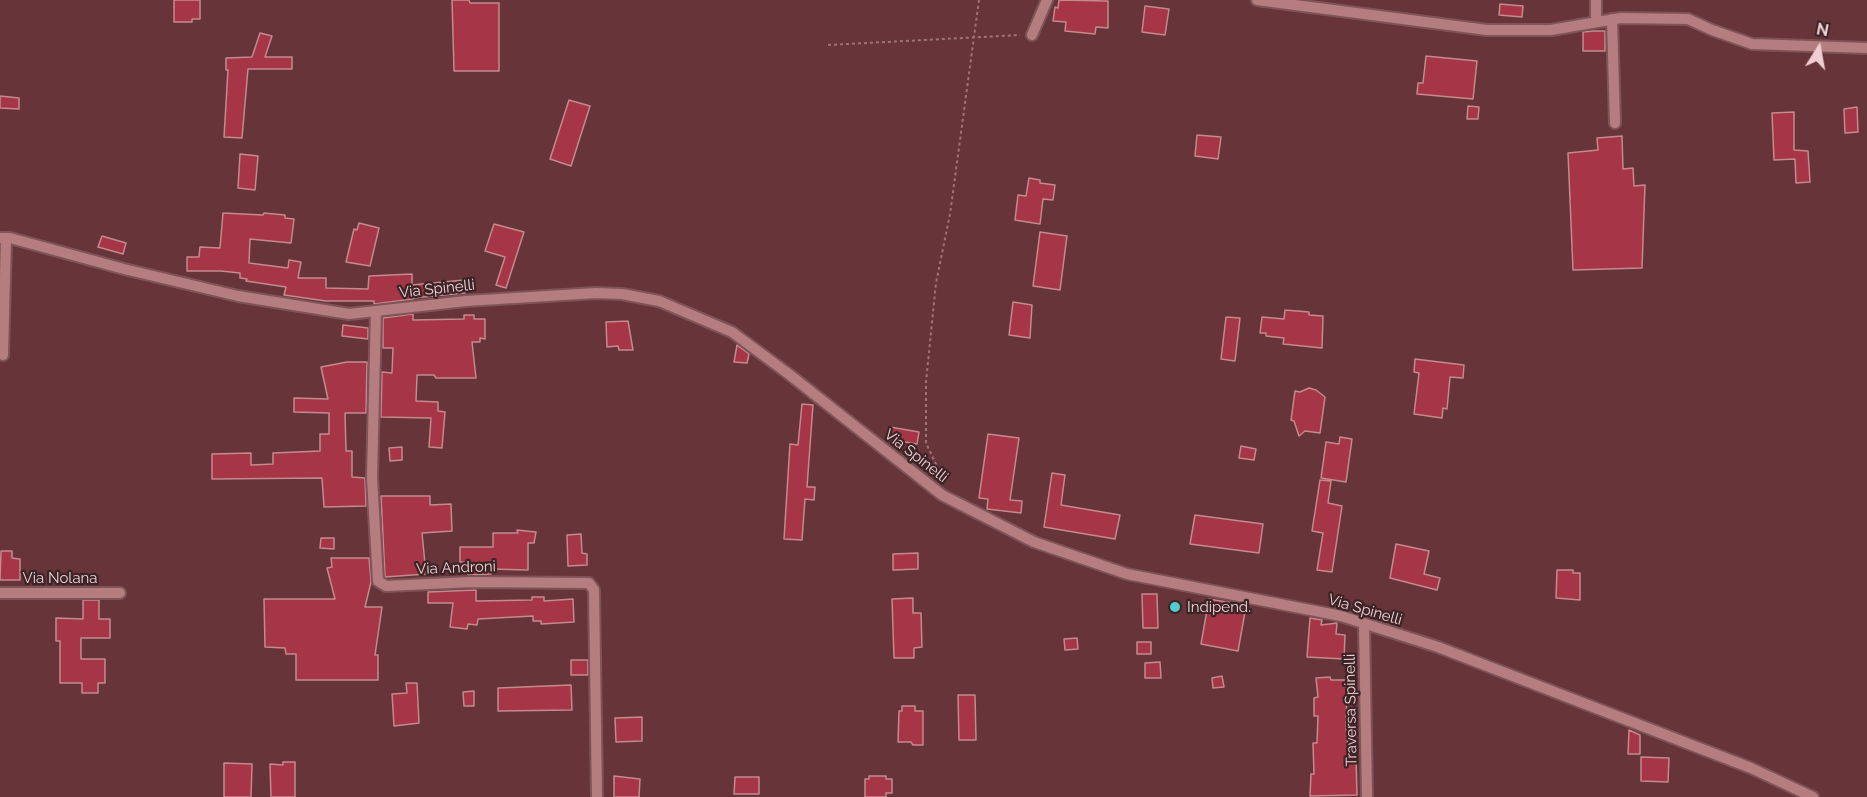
<!DOCTYPE html>
<style>
body{margin:0}
#map{position:relative;width:1867px;height:797px;overflow:hidden;background:#663439;font-family:Raleway,sans-serif}
canvas{display:block}
.north{position:absolute;left:1789px;top:18px;width:60px;height:60px;-webkit-text-stroke:4px #3c2426;paint-order:stroke;rotate:11deg;font-size:16px;font-weight:700;line-height:24px;text-align:center;color:#efcfd1}
.north::after{content:'';display:block;margin:auto;width:21px;height:27px;background:#efcfd1;clip-path:polygon(50% 0,100% 100%,50% 72%,0 100%)}
</style>
<div id="map">
<canvas width="1867" height="797"></canvas>
<div class="north">N</div>
</div>
<script>
const g = document.querySelector('canvas').getContext('2d');
g.lineJoin = 'round';
function paint(path, color) { g.fillStyle = color; g.fill(path, 'evenodd'); }
const shape = rows => new Path2D(rows.map(r => 'M' + r).join(''));
function stroke(path, color, width, dash) { g.strokeStyle = color; g.lineWidth = width; g.lineCap = dash ? 'butt' : 'round'; g.setLineDash(dash || []); g.stroke(path); }
function drawText(font, color, halo, rows, align = 'center') {
  g.font = font + ' Raleway,sans-serif'; g.lineWidth = 4.5; g.setLineDash([]); g.textBaseline = 'middle'; g.strokeStyle = halo; g.fillStyle = color; for (const [text, x, y, turn = 0] of rows) {
    g.save(); g.translate(x, y); g.rotate((+turn || 0) * Math.PI / 180); g.textAlign = isNaN(turn) ? turn : align; if (halo) g.strokeText(text, 0, 0); g.fillText(text, 0, 0); g.restore();
  }
}
const building = shape([
 [174,0,200,0,200,19,192,19,192,22,174,22,174,0],
 [452,0,469,0,470,3,499,3,499,71,454,71,452,0],
 [1059,0,1108,1,1108,28,1096,27,1095,34,1065,31,1066,22,1053,21,1055,7,1058,8,1059,0],
 [1500,4,1523,6,1522,17,1499,15,1500,4],
 [1145,6,1169,9,1165,35,1142,32,1145,6],
 [1594,31,1605,31,1605,51,1583,51,1583,32,1594,31],
 [260,33,272,36,265,57,292,57,292,69,248,69,242,138,224,137,228,70,226,70,226,58,252,57,260,33],
 [1426,56,1477,61,1473,99,1417,94,1418,83,1423,83,1426,56],
 [0,96,19,98,19,109,0,108,0,96],
 [569,100,590,106,571,166,550,159,569,100],
 [1468,106,1479,107,1478,119,1467,119,1468,106],
 [1857,107,1858,132,1845,133,1844,109,1857,107],
 [1794,112,1794,150,1808,151,1810,182,1796,183,1795,159,1774,160,1772,113,1794,112],
 [1197,135,1221,137,1218,159,1195,156,1197,135],
 [1622,136,1623,169,1633,168,1634,186,1645,185,1642,268,1573,270,1568,153,1598,150,1597,138,1622,136],
 [240,154,258,156,255,190,238,188,240,154],
 [1029,178,1040,180,1040,183,1055,185,1053,200,1043,199,1040,224,1015,220,1018,195,1026,196,1029,178],
 [223,213,263,215,264,213,285,215,285,218,294,219,291,243,250,239,249,263,288,268,289,260,301,262,298,278,326,278,326,288,368,289,369,276,412,274,412,285,464,280,465,293,413,298,413,299,374,304,374,301,326,301,284,295,286,287,246,281,247,279,240,278,240,273,221,271,187,271,187,257,199,257,200,247,220,248,223,213],
 [359,223,379,228,370,266,346,262,354,229,357,230,359,223],
 [494,224,524,232,506,288,496,285,505,257,485,251,494,224],
 [1040,232,1067,236,1060,290,1033,286,1040,232],
 [102,236,126,243,123,254,98,247,102,236],
 [1013,302,1032,305,1030,338,1009,335,1013,302],
 [1285,310,1309,312,1309,315,1323,316,1322,348,1283,344,1284,338,1266,336,1266,333,1260,333,1262,317,1284,319,1285,310],
 [413,314,413,320,464,319,464,315,474,315,474,319,485,319,485,339,480,338,480,342,472,342,476,378,436,378,434,375,417,375,416,401,438,402,438,411,445,412,442,448,429,447,431,418,381,417,382,372,392,373,393,348,383,348,383,318,413,314],
 [1226,317,1240,318,1235,361,1221,359,1226,317],
 [628,321,633,350,619,350,618,346,607,347,606,322,628,321],
 [343,325,368,328,368,339,342,336,343,325],
 [737,345,749,354,747,363,734,362,737,345],
 [1415,359,1464,365,1463,378,1450,377,1447,409,1443,408,1442,418,1414,414,1419,373,1414,372,1415,359],
 [347,362,367,362,366,413,345,413,346,451,352,451,352,477,365,478,366,506,324,507,322,478,212,479,212,454,251,453,251,465,273,464,273,453,320,451,320,434,329,434,329,413,294,412,294,398,328,399,321,367,347,362],
 [1309,388,1316,390,1325,397,1320,433,1305,431,1299,436,1294,421,1291,420,1295,391,1300,392,1309,388],
 [802,404,813,405,807,487,815,487,814,500,805,499,802,540,784,539,790,444,798,445,802,404],
 [890,427,919,432,917,444,887,439,890,427],
 [988,434,1019,438,1010,500,1022,501,1021,513,987,509,988,499,979,498,988,434],
 [1340,437,1352,439,1346,482,1321,478,1326,442,1339,444,1340,437],
 [1241,446,1256,449,1254,460,1239,458,1241,446],
 [402,447,402,460,390,461,389,448,402,447],
 [1052,473,1065,475,1061,505,1120,515,1115,539,1044,527,1052,473],
 [1320,480,1331,481,1328,503,1342,506,1332,572,1317,570,1323,533,1312,531,1320,480],
 [381,496,430,496,430,505,451,504,452,531,422,533,426,574,385,577,381,496],
 [1195,515,1263,524,1259,553,1190,544,1195,515],
 [517,530,536,532,534,543,528,543,528,570,491,569,491,574,469,575,463,570,463,562,460,562,460,547,493,547,493,533,518,533,517,530],
 [581,534,582,553,587,554,587,565,568,566,567,535,581,534],
 [321,538,334,538,334,549,320,548,321,538],
 [1396,544,1429,551,1424,574,1440,578,1437,590,1390,578,1396,544],
 [1,551,12,551,12,558,20,559,20,580,0,580,1,551],
 [918,553,918,569,893,570,893,554,918,553],
 [331,558,369,558,371,582,365,607,382,607,375,655,378,655,378,680,296,680,296,654,286,654,285,648,265,647,264,599,335,599,327,568,332,567,331,558],
 [1557,570,1573,570,1573,573,1580,573,1580,600,1556,598,1557,570],
 [476,590,476,601,532,600,532,597,544,597,544,601,573,599,574,622,541,624,541,621,533,621,533,616,478,619,477,625,468,624,467,629,450,627,453,603,428,603,428,592,476,590],
 [1142,594,1157,594,1158,628,1143,628,1142,594],
 [913,598,913,613,921,613,922,647,914,648,914,658,894,658,892,599,913,598],
 [1209,599,1238,604,1245,612,1238,651,1201,644,1209,599],
 [83,600,99,600,99,619,110,619,110,638,81,638,81,659,105,659,105,683,98,683,98,693,82,693,82,683,60,683,60,641,56,641,56,618,83,619,83,600],
 [1310,618,1322,620,1321,625,1337,623,1336,634,1345,635,1344,659,1307,657,1310,618],
 [1077,638,1078,649,1065,650,1064,639,1077,638],
 [1137,642,1151,642,1151,654,1137,654,1137,642],
 [571,660,588,660,588,675,571,675,571,660],
 [1160,662,1161,678,1145,678,1145,663,1160,662],
 [1222,676,1224,687,1213,688,1212,678,1222,676],
 [1330,677,1331,680,1352,680,1347,687,1346,726,1349,759,1356,759,1357,795,1310,796,1311,774,1314,774,1313,743,1317,743,1318,716,1314,716,1314,698,1318,697,1316,678,1330,677],
 [406,683,417,683,419,723,394,726,392,694,407,693,406,683],
 [571,685,572,710,498,711,498,688,571,685],
 [474,691,474,706,464,706,463,692,474,691],
 [958,695,975,695,976,740,959,740,958,695],
 [902,706,915,706,915,711,923,711,923,745,913,745,911,742,898,742,899,711,902,711,902,706],
 [642,717,642,741,616,742,615,718,642,717],
 [1629,730,1640,735,1640,754,1628,754,1629,730],
 [1641,757,1669,758,1668,782,1641,781,1641,757],
 [283,762,295,762,295,797,271,797,270,764,283,765,283,762],
 [224,763,252,764,251,797,224,797,224,763],
 [614,776,640,779,639,797,614,797,614,776],
 [869,776,886,776,886,779,892,779,892,793,886,793,886,797,865,797,865,779,869,779,869,776],
 [735,777,759,777,759,794,734,794,735,777]
]);
paint(building, '#a63547');
stroke(building, '#c48a8e', 1.5);
const minor = shape([
 [1257,0,1487,30,1551,30,1621,18,1688,19,1712,30,1752,44,1867,48],
 [1612,19,1615,123],
 [1596,22,1596,0],
 [1032,35,1047,0],
 [0,238,10,238,124,269,238,296,349,314,466,301,596,293,622,294,659,301,732,332,790,375,942,495,1034,542,1127,574,1341,616,1438,647,1751,768,1813,797],
 [376,311,372,478,378,581,386,586,471,582,589,583,594,590,597,797],
 [3,355,6,238],
 [0,593,120,593],
 [1364,623,1367,797]
]);
stroke(minor, '#7e5459', 14);
stroke(shape([
 [828,45,1020,35],
 [944,481,926,443,926,382,936,283,950,214,979,0]
]), '#9f7478', 2, [3, 3]);
stroke(minor, '#b67d80', 10);
for (const [x, y, r, color] of [
 [1175,607,6,"#52cdcd"]
]) { const dot = new Path2D(); dot.arc(x, y, r, 0, 2 * Math.PI); g.fillStyle = color; g.fill(dot); stroke(dot, '#3c2426', 2); }
drawText('15px', '#efcfd1', '#3c2426', [
 ["Via Spinelli",437,289,-6],
 ["Via Spinelli",916,456,38],
 ["Via Androni",456,568,-2],
 ["Via Nolana",60,578],
 ["Via Spinelli",1365,610,16],
 ["Traversa Spinelli",1351,710,-91]
]);
drawText('15px', '#efcfd1', '#3c2426', [
 ["Indipend.",1187,607]
], 'left');
</script>
